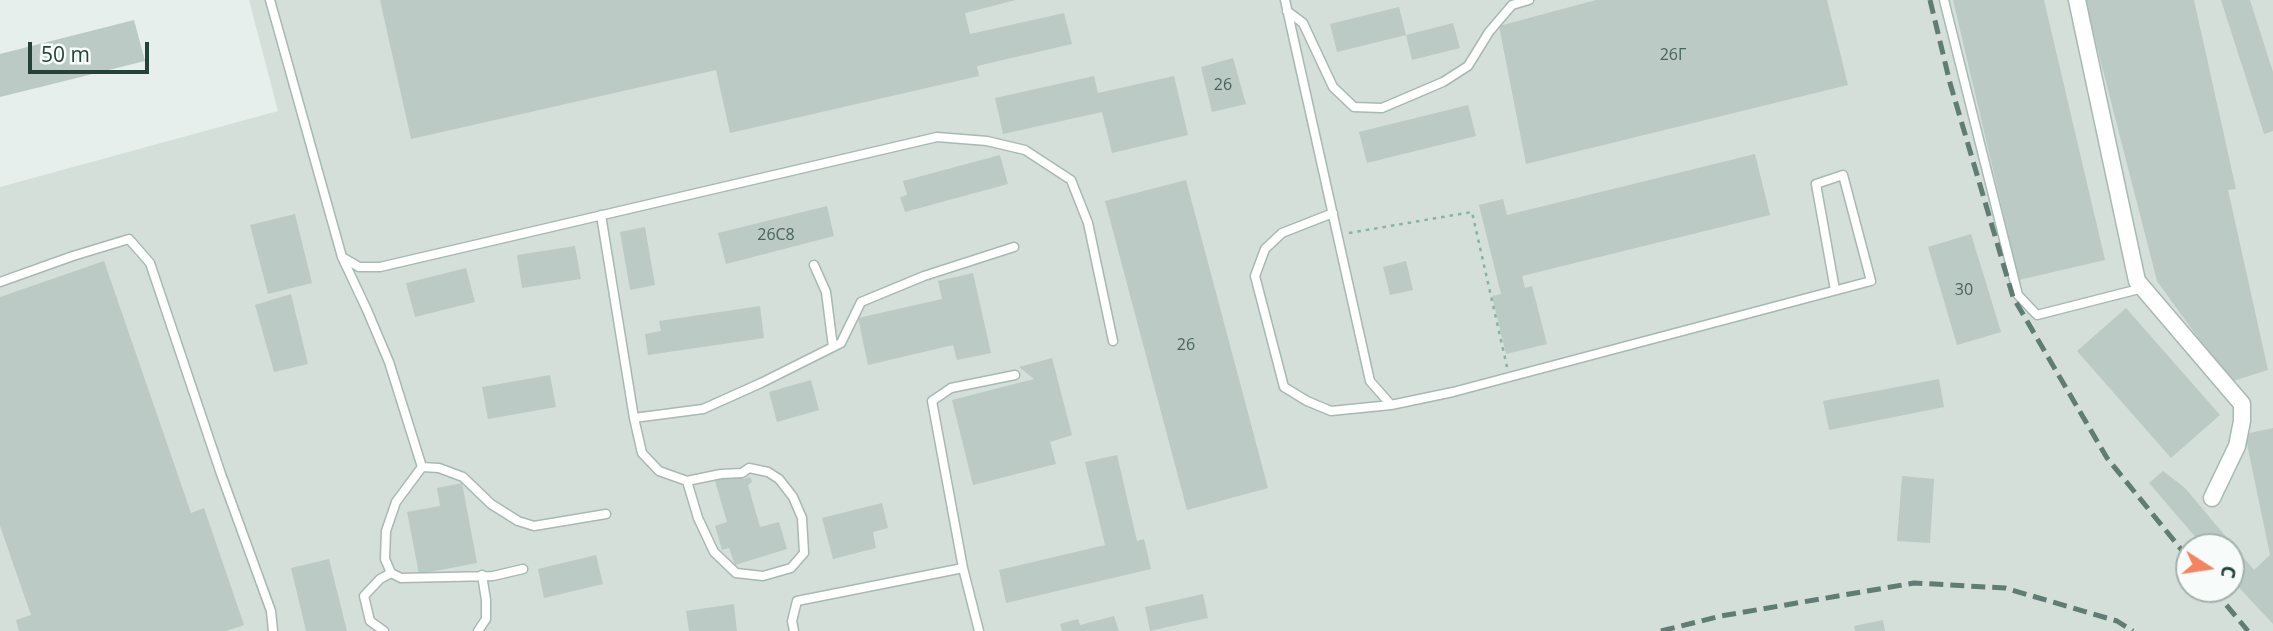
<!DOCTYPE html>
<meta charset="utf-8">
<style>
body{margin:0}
#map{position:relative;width:2273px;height:631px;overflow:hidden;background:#e6efeb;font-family:"Open Sans",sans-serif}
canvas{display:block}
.north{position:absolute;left:2175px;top:533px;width:70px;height:70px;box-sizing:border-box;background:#f7fbf9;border:2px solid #a3b1ad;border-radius:50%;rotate:102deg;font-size:19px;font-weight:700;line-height:28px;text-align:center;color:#24423a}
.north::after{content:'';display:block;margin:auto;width:24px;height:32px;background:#f4845f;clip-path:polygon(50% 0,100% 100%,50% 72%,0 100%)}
.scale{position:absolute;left:28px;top:42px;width:121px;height:32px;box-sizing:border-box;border:4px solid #24423a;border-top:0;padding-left:9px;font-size:21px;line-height:24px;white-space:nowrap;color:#24423a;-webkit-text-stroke:5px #f7fbf9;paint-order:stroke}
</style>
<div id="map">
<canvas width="2273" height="631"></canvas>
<div class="north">С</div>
<div class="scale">50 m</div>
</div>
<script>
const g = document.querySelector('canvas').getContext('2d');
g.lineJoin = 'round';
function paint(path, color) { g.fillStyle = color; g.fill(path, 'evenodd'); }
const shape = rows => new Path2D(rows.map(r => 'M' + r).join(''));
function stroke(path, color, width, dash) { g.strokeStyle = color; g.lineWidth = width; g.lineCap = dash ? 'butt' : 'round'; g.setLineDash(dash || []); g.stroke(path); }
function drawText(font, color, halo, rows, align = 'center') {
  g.font = font + ' "Open Sans",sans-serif'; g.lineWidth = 5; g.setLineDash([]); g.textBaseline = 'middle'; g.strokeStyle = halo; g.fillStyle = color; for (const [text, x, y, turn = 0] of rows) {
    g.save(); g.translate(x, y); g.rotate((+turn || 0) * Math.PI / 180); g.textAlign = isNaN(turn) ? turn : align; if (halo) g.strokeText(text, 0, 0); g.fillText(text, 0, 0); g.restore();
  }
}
paint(shape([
 [249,0,2273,0,2273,631,0,631,0,187,278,111],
 [2189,547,2231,547,2231,589,2189,589]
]), '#d4dfda');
paint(shape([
 [380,0,1016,0,965,13,970,34,1064,13,1072,44,977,66,979,76,730,133,716,70,411,139],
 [1596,0,1827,0,1848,85,1526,164,1499,26],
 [1953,0,2044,0,2105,260,2019,280],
 [2085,0,2194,0,2236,189,2228,190,2268,370,2230,382,2157,281],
 [2221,0,2250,0,2273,72,2273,131,2264,134],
 [1399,7,1406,35,1453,23,1460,48,1412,60,1406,35,1337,52,1330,24],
 [134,20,145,61,0,97,0,54],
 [1233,58,1246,104,1212,112,1201,67],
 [1094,76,1098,93,1174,76,1188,135,1112,153,1102,112,1003,134,995,98],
 [1468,105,1476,136,1367,163,1359,132],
 [1755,154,1770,215,1522,276,1525,288,1532,286,1547,344,1506,354,1492,296,1501,294,1479,205,1503,199,1507,215],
 [1000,155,1008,184,905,212,900,197,907,195,903,181],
 [1186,180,1268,488,1187,510,1105,201],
 [827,206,834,236,726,264,718,233],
 [295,214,312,283,268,294,250,225],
 [645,227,655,285,630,290,620,232],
 [1971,234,2001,332,1957,345,1928,247],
 [575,246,581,279,522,288,517,255],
 [104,261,191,513,204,508,244,625,226,631,19,631,16,620,31,615,0,526,0,297],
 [1406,261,1413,290,1390,295,1383,267],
 [466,268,475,302,415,317,406,283],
 [973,273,991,353,957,360,953,345,868,365,858,318,942,299,938,281],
 [291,294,308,364,274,372,255,305],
 [760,306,764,338,648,355,645,334,661,331,659,321],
 [2126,308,2220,415,2171,458,2077,351],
 [1052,358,1072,435,1050,442,1056,464,973,485,952,400,1034,379,1019,367],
 [550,375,556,407,488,419,482,387],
 [1939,379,1944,407,1829,430,1823,401],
 [811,380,819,410,777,422,769,392],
 [2273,428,2273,624,2231,579,2231,547,2204,547,2149,483,2163,471,2185,488,2254,570,2270,555,2245,434],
 [1117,455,1137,541,1144,539,1151,569,1006,603,999,570,1105,545,1085,462],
 [742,473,743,479,750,477,752,482,748,485,760,527,779,522,787,549,735,565,729,548,722,550,715,526,727,522,715,481],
 [1902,476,1934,479,1930,543,1897,541],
 [462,483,477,563,419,574,407,512,440,506,437,488],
 [882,503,888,528,873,532,876,548,833,559,822,518],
 [596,555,603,584,544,598,538,569],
 [329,559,347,631,306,631,291,568],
 [1203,594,1208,618,1150,631,1145,607],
 [734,604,737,631,689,631,686,611],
 [1114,616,1119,631,1062,631,1060,624,1078,619,1080,625],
 [1883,620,1885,631,1855,631,1854,626]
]), '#bbcac4');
const lane = shape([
 [270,0,342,257,359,267,380,267,937,137,987,141,1025,150,1071,180,1088,223,1113,341],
 [1285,0,1370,381,1391,405,1453,392,1871,281,1843,175,1816,184,1835,290],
 [1944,0,2018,295,2037,315,2143,288],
 [1287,11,1303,23,1333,87,1354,107,1382,108,1443,82,1468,66,1489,32,1512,5,1529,0],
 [1333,213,1282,233,1265,249,1255,276,1284,387,1307,401,1331,411,1391,405],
 [601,215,634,418,642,453,659,471,687,481,721,474,742,473,749,468,768,472,779,479,793,497,802,518,804,553,791,568,763,576,736,573,714,552,698,518,687,481],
 [342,257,367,310,389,362,422,467,396,502,386,531,385,559,391,573,401,578,493,576,523,569],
 [814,265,826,292,833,347],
 [0,282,73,256,129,239,150,263,221,474,271,611,273,631],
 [634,418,703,409,761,383,841,343,861,302,924,276,1014,247],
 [422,467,439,468,463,477,491,504,518,521,534,526,606,514],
 [384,631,370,621,364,596,380,579,391,573],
 [478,631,486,619,486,600,482,575],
 [794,631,792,621,797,601,963,568],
 [979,631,963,568,932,401,951,388,1015,375]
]);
const street = shape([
 [2077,0,2137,281,2242,404,2242,421,2237,446,2212,498]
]);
stroke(lane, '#a8b8b2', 11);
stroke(street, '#a8b8b2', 19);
stroke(shape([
 [1349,233,1472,212,1507,367]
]), '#86b3a5', 2.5, [3.5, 5]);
stroke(lane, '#fff', 8);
stroke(street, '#fff', 16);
stroke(shape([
 [1930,0,1950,83,2013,297,2107,458,2189,559],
 [2213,589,2248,631],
 [1661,631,1721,616,1914,583,2005,588,2117,621,2133,631]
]), '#5f7d75', 5, [14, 7]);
drawText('16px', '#4a645c', null, [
 ["26Г",1673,55],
 ["26",1223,85],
 ["26С8",776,235],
 ["30",1964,290],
 ["26",1186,345]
]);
</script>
